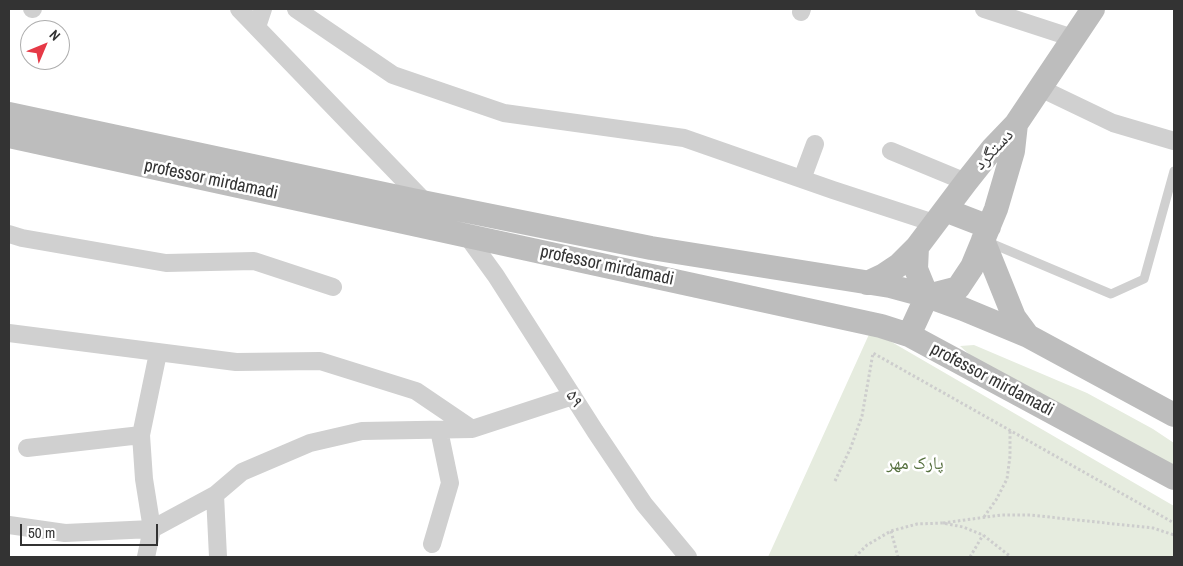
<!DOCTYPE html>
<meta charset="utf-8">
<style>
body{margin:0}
#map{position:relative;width:1183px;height:566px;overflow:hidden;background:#fff;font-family:"Archivo Narrow",sans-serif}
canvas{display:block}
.frame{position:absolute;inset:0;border:10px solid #333;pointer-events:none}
.north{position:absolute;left:20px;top:20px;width:50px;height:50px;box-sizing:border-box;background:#fff;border:1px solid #adadad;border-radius:50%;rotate:45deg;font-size:14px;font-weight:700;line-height:20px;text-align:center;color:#333}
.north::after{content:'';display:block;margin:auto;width:18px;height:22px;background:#e63946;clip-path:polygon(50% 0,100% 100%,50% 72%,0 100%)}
.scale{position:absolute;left:20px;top:524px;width:138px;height:22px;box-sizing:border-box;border:2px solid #333;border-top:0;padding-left:6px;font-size:15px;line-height:18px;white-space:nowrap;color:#333;-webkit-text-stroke:4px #fff;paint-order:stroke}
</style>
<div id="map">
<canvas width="1183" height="566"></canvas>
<div class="frame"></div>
<div class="north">N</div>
<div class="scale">50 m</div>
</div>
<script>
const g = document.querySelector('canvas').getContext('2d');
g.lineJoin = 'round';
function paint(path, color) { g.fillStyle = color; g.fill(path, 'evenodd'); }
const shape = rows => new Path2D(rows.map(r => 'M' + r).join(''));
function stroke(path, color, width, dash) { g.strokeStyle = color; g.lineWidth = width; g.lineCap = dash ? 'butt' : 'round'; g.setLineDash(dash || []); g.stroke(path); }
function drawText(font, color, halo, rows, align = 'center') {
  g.font = font + ' "Archivo Narrow","Noto Naskh Arabic",sans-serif'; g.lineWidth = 5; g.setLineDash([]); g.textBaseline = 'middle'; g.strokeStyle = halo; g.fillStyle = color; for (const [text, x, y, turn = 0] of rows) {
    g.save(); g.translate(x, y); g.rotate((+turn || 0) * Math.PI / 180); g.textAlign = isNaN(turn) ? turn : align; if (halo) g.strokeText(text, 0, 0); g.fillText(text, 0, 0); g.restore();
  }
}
paint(shape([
 [871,330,1174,506,1174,557,768,557],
 [974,345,1087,393,1153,429,1174,443,1174,469,970,355,960,346]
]), '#e6ecdf');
stroke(shape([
 [835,481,851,447,862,416,873,353,1174,523],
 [984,517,996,500,1007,479,1010,456,1010,431],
 [943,523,1001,515,1030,515,1153,528,1174,535],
 [891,531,898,557],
 [855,557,867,545,891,531,917,524,943,523,963,527,983,535,1011,557],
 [970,557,983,535]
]), '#cdcdcd', 3, [2.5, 2.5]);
stroke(shape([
 [988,242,1111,294,1144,279,1174,171]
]), '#d0d0d0', 9);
stroke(shape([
 [32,9,33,9],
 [239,9,426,203],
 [296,9,393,75,504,113,684,138,833,190,934,223],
 [984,9,1073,38],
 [801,12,802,9],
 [257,27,263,9],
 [1040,88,1113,123,1174,141],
 [891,151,966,182],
 [802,179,815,144],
 [9,234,22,238,166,263,254,261,333,287],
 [467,236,496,276,595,431,644,504,688,557],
 [9,333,236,362,320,361,416,391,472,429],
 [27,448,141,435],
 [215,495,218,557],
 [9,525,65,533,152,529,215,495,242,472,310,443,362,431,472,429,573,396],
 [432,544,450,483,439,430],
 [146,557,152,529,144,479,141,435,158,353]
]), '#d0d0d0', 18);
stroke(shape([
 [9,114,412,200,651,248,890,286,927,296,963,309,1028,336,1174,415],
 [1016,124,1013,151,996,209,972,267,958,288,927,296,916,269,917,247,966,182,993,148,1016,124],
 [1016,124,1093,9],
 [9,136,881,326,909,335,1174,478],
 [945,210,989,227],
 [983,240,1014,317,1028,336],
 [867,283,884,275,899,265,917,247],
 [909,335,927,296]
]), '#bdbdbd', 24);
drawText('18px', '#333', '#fff', [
 ["دستگرد",994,150,-47],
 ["professor mirdamadi",211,180,12],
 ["professor mirdamadi",607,266,12],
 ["professor mirdamadi",992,380,28],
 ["۵۹",574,399,57]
]);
drawText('18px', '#56703f', '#fff', [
 ["پارک مهر",915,464]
]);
</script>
